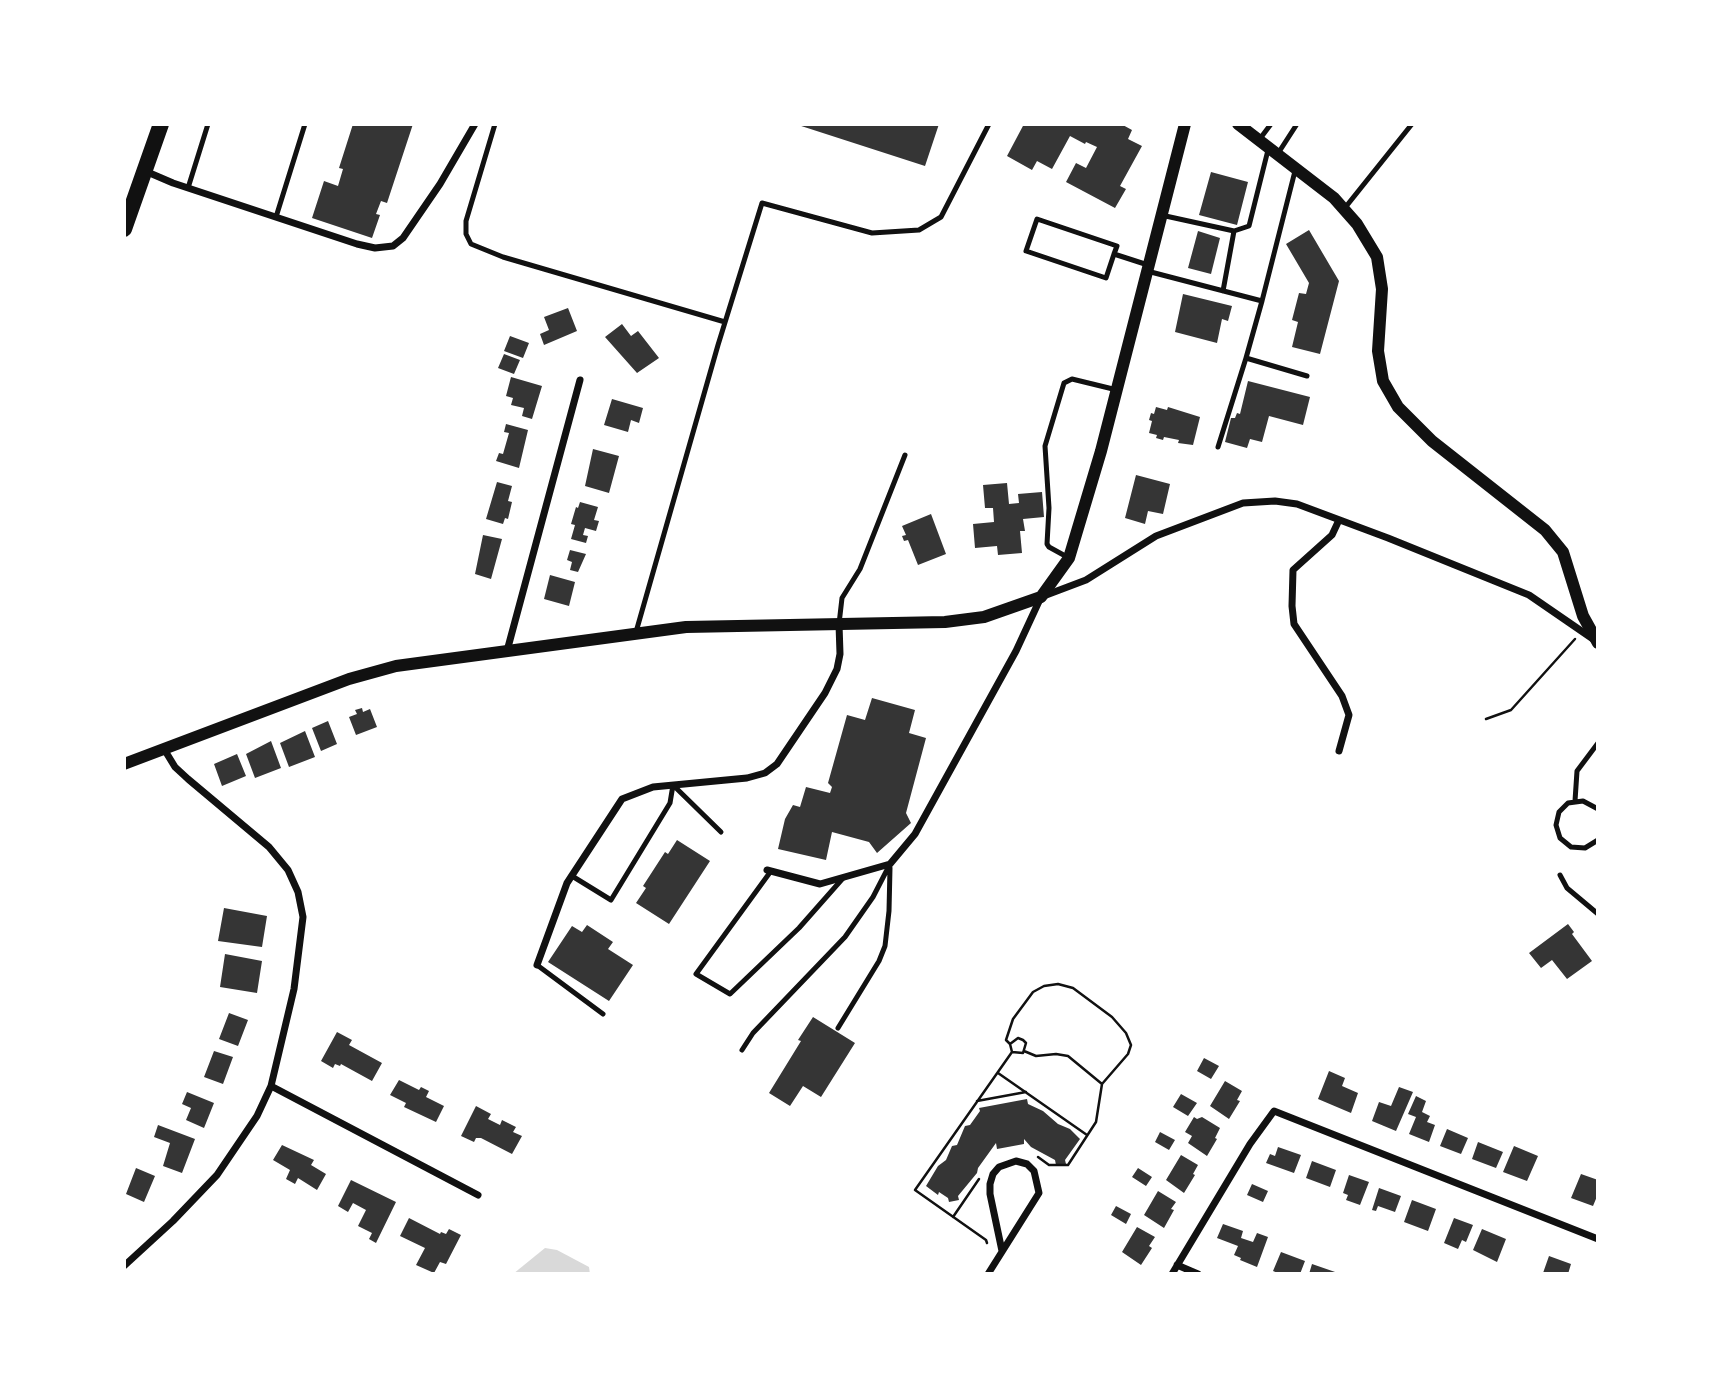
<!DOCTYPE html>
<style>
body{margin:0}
#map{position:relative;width:1722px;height:1398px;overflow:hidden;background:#fff;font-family:"IBM Plex Sans",sans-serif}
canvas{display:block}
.frame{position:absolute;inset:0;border:126px solid #fff;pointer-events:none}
</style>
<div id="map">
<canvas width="1722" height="1398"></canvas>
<div class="frame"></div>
</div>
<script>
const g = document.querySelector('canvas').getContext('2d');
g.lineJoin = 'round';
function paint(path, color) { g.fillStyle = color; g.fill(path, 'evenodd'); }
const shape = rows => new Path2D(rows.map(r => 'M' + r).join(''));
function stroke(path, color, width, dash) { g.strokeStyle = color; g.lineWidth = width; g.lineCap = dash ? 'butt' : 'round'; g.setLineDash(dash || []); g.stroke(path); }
paint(shape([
 [545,1248,557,1250,589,1267,590,1274,513,1274]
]), '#d9d9d9');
paint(shape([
 [353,124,413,124,387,203,381,201,376,214,380,215,372,238,312,218,324,181,338,186,343,169,339,168],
 [795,124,939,124,925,166],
 [1024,124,1121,124,1132,130,1128,139,1142,146,1120,186,1126,189,1115,208,1066,182,1076,163,1086,168,1097,147,1086,142,1085,144,1070,136,1052,169,1037,161,1032,170,1007,156],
 [1211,172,1248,182,1237,225,1199,215],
 [1309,230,1339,281,1320,354,1292,347,1298,322,1292,320,1299,293,1306,294,1309,283,1286,244],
 [1198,231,1220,238,1211,274,1188,268],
 [1183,294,1232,306,1228,321,1222,319,1217,343,1175,332],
 [568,308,577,331,544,345,540,334,549,330,544,317],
 [622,324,631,336,638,331,659,358,637,373,605,337],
 [510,336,529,343,523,358,504,351],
 [504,354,520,360,514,374,498,368],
 [511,377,542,386,532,419,522,416,524,408,511,405,513,398,506,396],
 [1248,381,1310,397,1303,425,1269,416,1262,442,1250,439,1247,448,1225,442,1231,418,1235,418,1237,413,1240,414],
 [612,399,643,408,639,423,631,420,628,432,604,425],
 [1156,407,1167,410,1168,407,1200,417,1193,445,1178,443,1179,440,1164,437,1163,440,1156,438,1157,435,1149,433,1152,421,1149,420,1151,413,1154,414],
 [506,424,528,430,519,468,496,461,499,453,503,454,509,433,504,432],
 [593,449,619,456,609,493,585,486],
 [1136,475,1170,484,1163,514,1148,511,1145,524,1125,518],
 [497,482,512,486,508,501,512,502,508,519,505,518,503,524,486,519],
 [1007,483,1009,504,1019,503,1018,494,1042,492,1044,517,1023,519,1025,531,1020,531,1022,553,998,555,997,546,975,548,973,524,994,522,993,508,985,508,983,485],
 [580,502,598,507,594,520,599,521,596,531,585,528,583,535,588,536,586,543,571,539,575,525,571,524,576,507,578,508],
 [931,514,946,554,918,565,908,540,904,541,902,536,906,535,902,526],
 [483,535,502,539,491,579,475,574],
 [570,550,586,554,578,572,570,570,572,562,567,560],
 [550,575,575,582,569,606,544,599],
 [872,698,915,710,909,733,926,738,906,813,911,823,877,853,869,842,832,832,826,860,778,849,785,819,793,805,800,807,806,787,830,793,832,787,828,783,847,715,865,720],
 [362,708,363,712,370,709,377,727,356,735,349,717,357,714,355,710],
 [328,721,337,744,321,751,312,728],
 [305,731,315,757,289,767,280,743],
 [271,741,281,768,255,778,246,754],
 [237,754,246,776,222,786,214,764],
 [677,840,710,861,669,924,636,903,646,888,643,886,665,852,668,854],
 [224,908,267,916,262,947,218,941],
 [1568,924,1574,932,1572,934,1592,961,1567,979,1552,960,1541,968,1529,953],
 [587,925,613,942,608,949,633,965,609,1001,548,962,572,926,582,932],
 [225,954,262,961,257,993,220,987],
 [229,1013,248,1020,238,1046,219,1039],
 [813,1017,855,1043,821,1097,803,1086,790,1106,769,1093,801,1041,798,1040],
 [337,1032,352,1040,349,1045,382,1063,372,1081,341,1064,340,1066,335,1064,333,1068,321,1061],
 [214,1051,233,1057,223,1084,204,1077],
 [1204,1058,1219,1066,1211,1079,1197,1071],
 [1329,1071,1345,1078,1342,1086,1358,1093,1351,1113,1318,1099],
 [399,1080,419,1090,421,1087,429,1091,426,1097,444,1106,436,1122,404,1107,406,1103,390,1095],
 [1225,1081,1242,1091,1237,1100,1240,1101,1229,1119,1210,1106],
 [1399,1087,1413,1092,1396,1131,1372,1121,1379,1102,1391,1106],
 [187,1092,214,1103,204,1128,186,1120,191,1108,182,1104],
 [1181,1094,1197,1103,1188,1116,1173,1107],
 [1416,1096,1426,1101,1422,1112,1430,1116,1427,1122,1435,1125,1429,1142,1409,1134,1416,1117,1408,1114],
 [1027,1099,1028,1104,1043,1111,1058,1124,1070,1129,1080,1139,1065,1160,1066,1164,1056,1165,1055,1160,1031,1147,1024,1139,1024,1144,997,1149,996,1143,978,1168,977,1173,958,1196,959,1200,949,1202,948,1198,939,1192,938,1195,926,1186,938,1166,946,1160,952,1146,957,1145,965,1126,970,1125,980,1111,979,1108],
 [476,1106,491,1114,488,1119,500,1125,502,1120,516,1127,513,1132,522,1136,512,1154,481,1138,476,1138,474,1142,461,1136],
 [1194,1117,1197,1119,1202,1117,1220,1128,1215,1138,1217,1139,1207,1156,1188,1143,1192,1136,1185,1132],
 [158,1125,195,1139,182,1173,163,1166,170,1143,154,1137],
 [1447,1129,1468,1138,1461,1154,1440,1146],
 [1160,1132,1175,1140,1169,1150,1155,1142],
 [1478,1142,1503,1152,1496,1168,1472,1159],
 [282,1145,314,1160,311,1165,326,1174,317,1190,298,1178,295,1184,286,1179,290,1170,273,1160],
 [1514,1146,1538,1156,1527,1181,1503,1172],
 [1278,1147,1301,1155,1294,1173,1266,1163,1270,1154,1275,1156],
 [1181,1155,1198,1165,1193,1174,1195,1175,1184,1193,1166,1180],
 [1312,1161,1336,1170,1330,1187,1306,1178],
 [136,1168,155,1176,144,1202,126,1194],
 [1138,1168,1152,1177,1146,1186,1132,1177],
 [1581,1174,1598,1180,1598,1194,1593,1206,1571,1198],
 [1349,1175,1369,1182,1360,1205,1346,1200,1348,1195,1343,1193],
 [351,1180,396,1202,376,1243,369,1239,372,1233,358,1226,366,1210,353,1203,348,1212,338,1206],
 [1252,1184,1268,1191,1263,1202,1247,1195],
 [1379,1188,1401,1196,1395,1212,1378,1206,1376,1211,1372,1210],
 [1158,1191,1176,1202,1171,1209,1174,1210,1164,1228,1144,1215],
 [1412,1200,1436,1209,1428,1231,1404,1222],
 [1116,1206,1131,1214,1126,1224,1111,1215],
 [409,1218,440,1234,441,1232,446,1234,449,1229,461,1235,446,1264,440,1262,434,1273,416,1265,425,1248,400,1236],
 [1454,1218,1473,1225,1466,1242,1462,1240,1458,1249,1444,1243],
 [1223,1224,1243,1231,1241,1238,1253,1242,1257,1233,1268,1237,1257,1267,1240,1260,1241,1258,1234,1255,1238,1246,1217,1238],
 [1137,1227,1155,1237,1149,1246,1152,1248,1141,1265,1122,1252],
 [1482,1229,1506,1239,1497,1262,1473,1250],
 [1281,1252,1305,1261,1300,1274,1280,1274,1273,1271],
 [1549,1256,1571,1264,1568,1274,1543,1273],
 [1312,1264,1338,1273,1338,1274,1309,1274]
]), '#353535');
stroke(shape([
 [1486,719,1511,710,1575,639],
 [1010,1044,1018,1038,1023,1040,1026,1043,1023,1053,1012,1052,1010,1044,1006,1040,1013,1019,1033,992,1044,986,1058,984,1073,988,1112,1017,1126,1033,1131,1045,1128,1054,1102,1084,1096,1122,1068,1165,1049,1165,1038,1157],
 [1024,1051,1036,1056,1056,1054,1068,1056,1102,1084],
 [998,1073,1087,1135],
 [977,1101,1026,1092],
 [953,1217,979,1179],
 [987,1243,986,1240,915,1190,1012,1052]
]), '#111', 2.5);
stroke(shape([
 [495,124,466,221,466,234,471,244,503,257,725,322],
 [1259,140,1271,124],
 [1277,155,1297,124],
 [188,188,208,124],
 [1344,209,1412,124],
 [1161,215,1234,231,1249,226,1268,150],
 [276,217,305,124],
 [1114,254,1117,246,1037,219,1026,251,1106,278,1114,254,1148,265],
 [1147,271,1262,301,1246,358],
 [1223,291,1234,231],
 [1262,301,1295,171],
 [1218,447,1246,358,1307,376],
 [1069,558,1049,547,1047,544,1049,508,1045,446,1064,383,1072,379,1117,390],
 [839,624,842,598,860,569,905,455],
 [636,632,718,345,762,203,872,233,919,230,941,217,989,124],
 [1575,801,1577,771,1598,743],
 [1598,809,1583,801,1568,803,1559,812,1556,825,1560,838,1571,847,1585,848,1598,840],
 [771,871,696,974,730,994,799,928,844,877],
 [1560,875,1567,888,1598,914],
 [572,876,611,900,670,803,673,785,721,832],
 [537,965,603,1014],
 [838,1028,879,961,885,946,889,911,890,868],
 [742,1050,753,1033,845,937,873,897,890,864]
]), '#111', 5);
stroke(shape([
 [145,171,173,183,357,244,375,248,393,246,403,238,440,184,475,124],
 [507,651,580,380],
 [1339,751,1349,715,1342,696,1294,624,1292,606,1293,570,1332,535,1339,520],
 [767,870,820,884,890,864,915,834,1016,651,1041,597,1086,580,1156,536,1243,503,1275,501,1297,504,1388,538,1529,595,1593,639],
 [537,965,567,883,622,799,653,787,747,778,765,773,777,764,825,693,837,669,840,654,839,624],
 [271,1086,478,1195],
 [1177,1265,1198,1274],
 [124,1266,173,1221,217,1175,257,1116,271,1086,294,989,303,917,298,892,288,870,269,847,188,779,175,767,164,749],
 [988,1274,1039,1193,1034,1171,1027,1164,1016,1161,999,1167,993,1174,990,1184,990,1194,1002,1251],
 [1172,1274,1250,1144,1274,1111,1598,1239]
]), '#111', 7);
stroke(shape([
 [1238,124,1334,198,1357,224,1377,257,1382,289,1378,351,1383,381,1398,407,1432,441,1545,530,1563,552,1583,616,1598,643],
 [124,764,349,679,396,666,686,627,945,622,984,617,1041,597,1069,558,1101,451,1185,124]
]), '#111', 12);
stroke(shape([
 [124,229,161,124]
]), '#111', 16);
</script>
